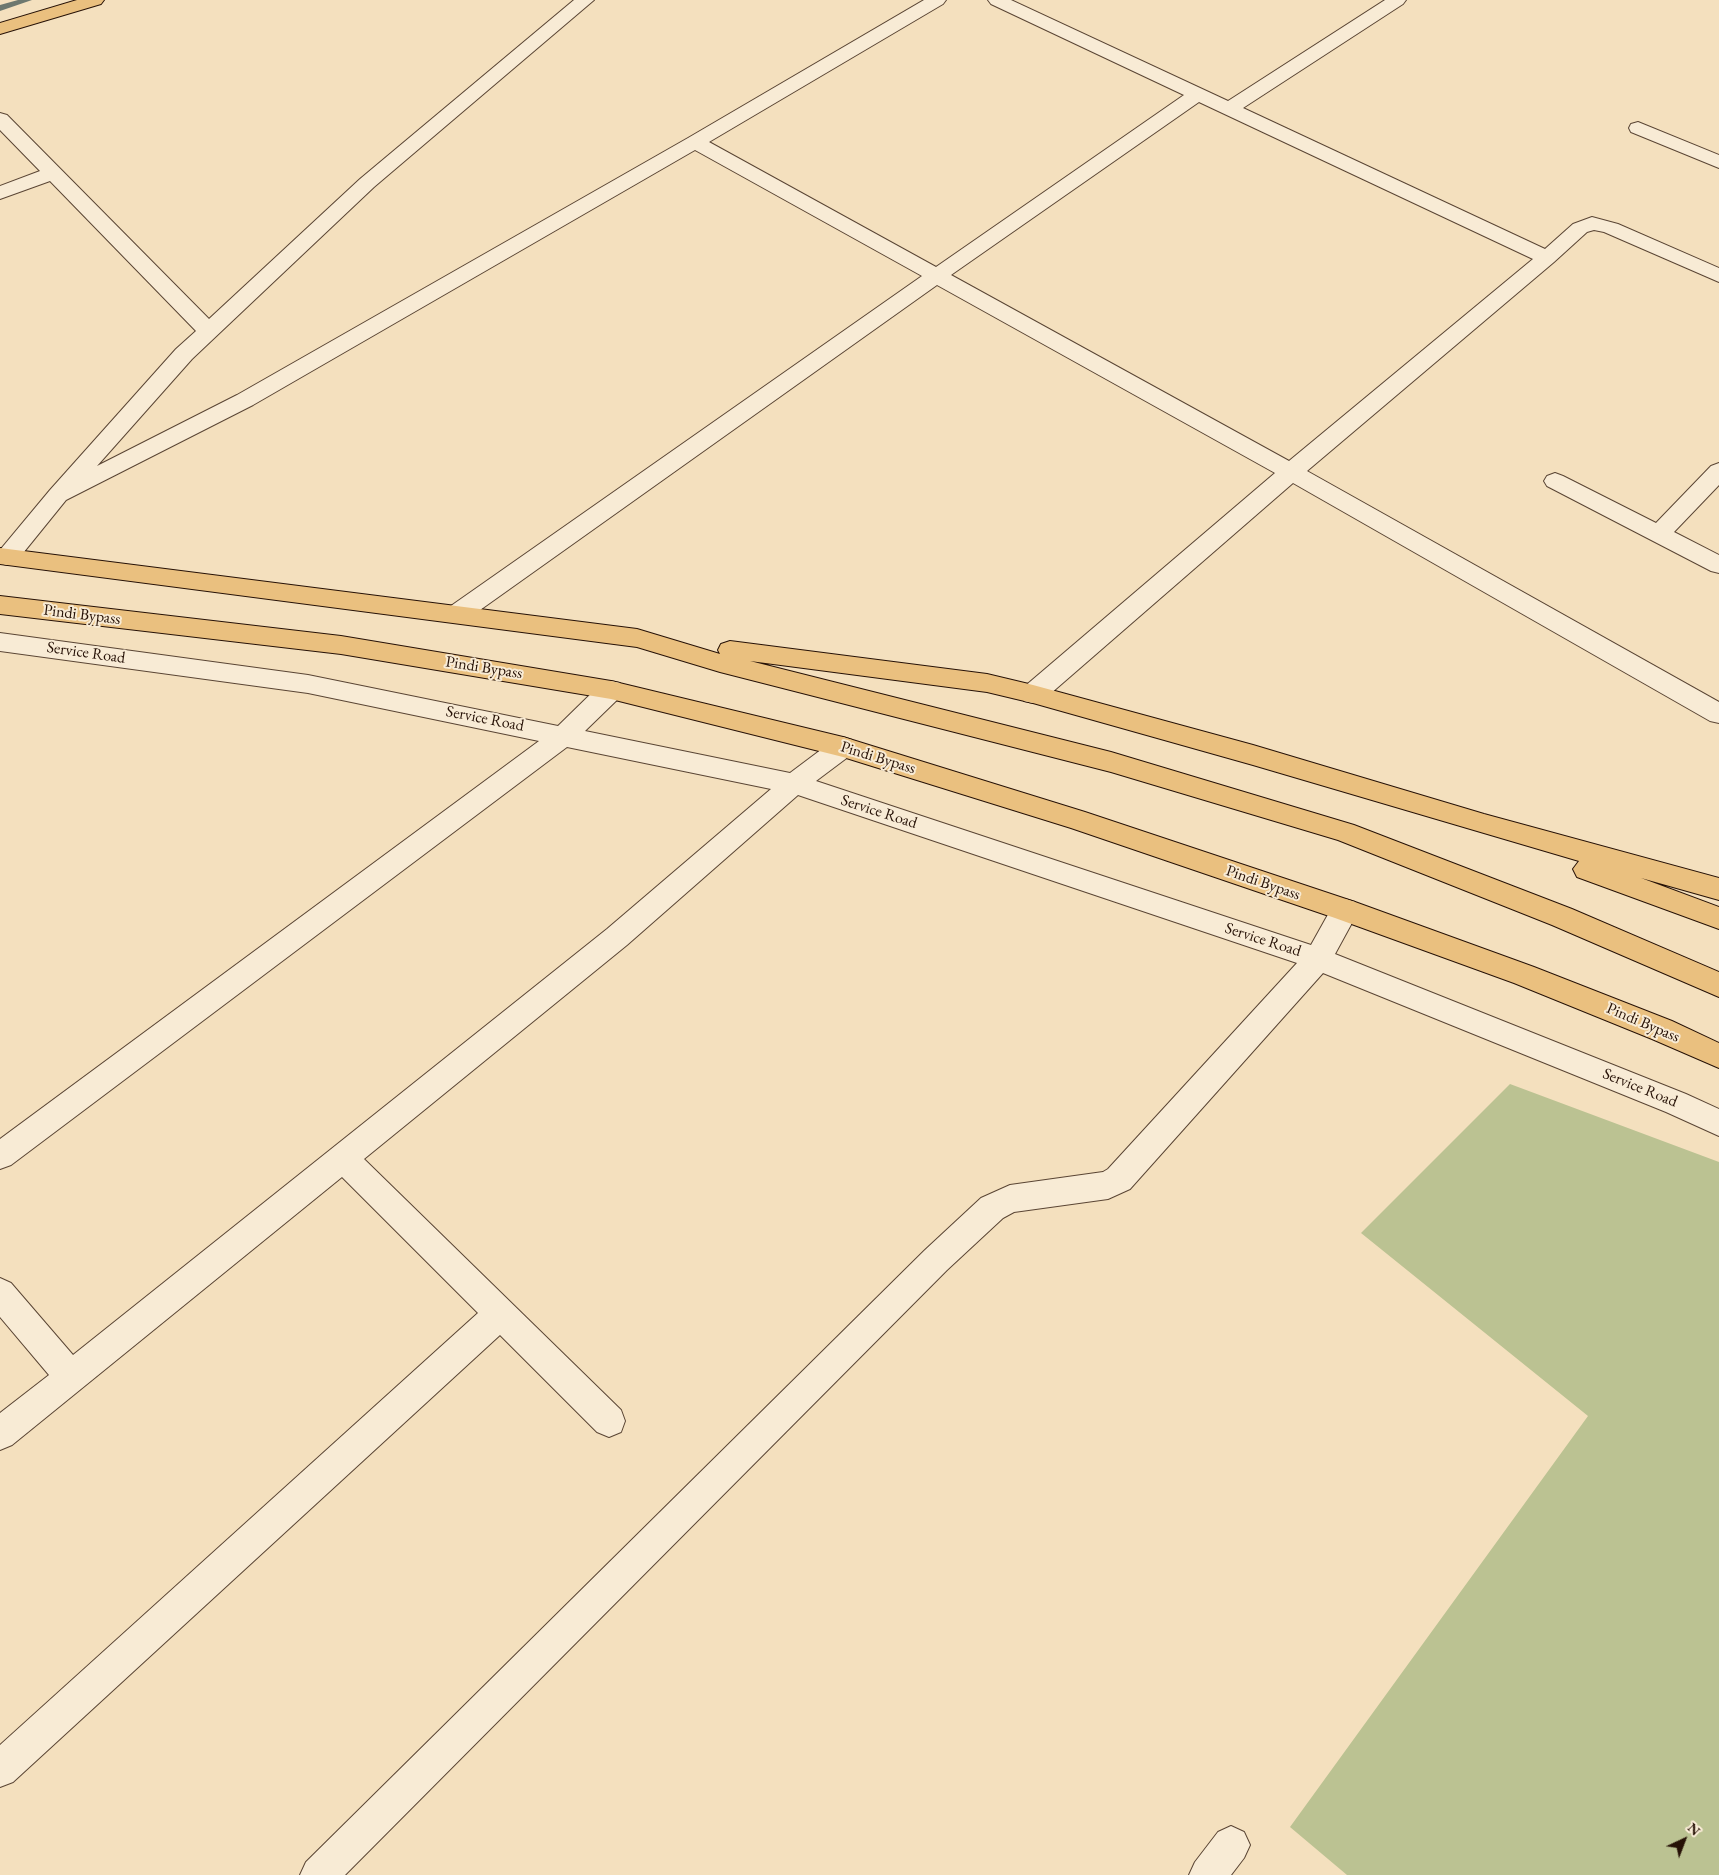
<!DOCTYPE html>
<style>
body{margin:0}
#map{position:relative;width:1719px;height:1875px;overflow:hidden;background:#f4e0be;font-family:"EB Garamond",serif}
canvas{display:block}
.north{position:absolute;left:1659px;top:1815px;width:50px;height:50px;-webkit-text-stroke:4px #f8ebd5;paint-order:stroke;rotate:43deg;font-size:14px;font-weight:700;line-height:20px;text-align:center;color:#261106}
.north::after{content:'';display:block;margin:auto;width:18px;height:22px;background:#261106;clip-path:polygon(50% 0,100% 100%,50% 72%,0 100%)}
</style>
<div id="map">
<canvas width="1719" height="1875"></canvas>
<div class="north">N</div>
</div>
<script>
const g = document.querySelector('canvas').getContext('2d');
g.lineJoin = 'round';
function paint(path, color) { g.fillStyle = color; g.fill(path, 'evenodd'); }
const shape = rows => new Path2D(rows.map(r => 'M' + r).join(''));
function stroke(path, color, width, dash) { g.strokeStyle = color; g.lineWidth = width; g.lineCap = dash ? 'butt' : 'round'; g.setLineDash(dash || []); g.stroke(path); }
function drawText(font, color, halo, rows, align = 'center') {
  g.font = font + ' "EB Garamond",serif'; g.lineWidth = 4; g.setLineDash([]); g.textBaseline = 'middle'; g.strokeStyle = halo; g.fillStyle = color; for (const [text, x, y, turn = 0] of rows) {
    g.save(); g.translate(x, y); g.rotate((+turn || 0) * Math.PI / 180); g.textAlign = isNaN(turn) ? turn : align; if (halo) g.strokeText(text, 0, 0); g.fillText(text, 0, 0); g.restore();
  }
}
paint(shape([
 [1510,1084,1719,1162,1719,1875,1347,1875,1290,1827,1588,1416,1361,1233]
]), '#bbc292');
paint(shape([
 [18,0,32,0,0,11,0,5,18,0]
]), '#6d786f');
const minor = shape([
 [574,0,594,0,374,187,192,359,97,466,237,395,688,138,924,0,946,0,943,4,709,142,936,267,1184,95,991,4,988,0,1011,0,1228,101,1385,0,1406,0,1403,4,1243,108,1545,249,1573,224,1592,217,1618,224,1719,268,1719,282,1604,232,1594,230,1587,232,1554,262,1307,471,1719,702,1719,723,1710,721,1293,483,1042,701,1033,703,1024,701,1021,694,1024,687,1275,473,937,285,466,620,457,623,448,620,445,614,448,608,922,276,695,150,253,405,66,500,15,563,7,565,0,563,0,550,50,490,176,349,196,331,50,181,0,199,0,186,40,171,0,130,0,113,7,115,209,319,360,179,574,0],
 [1199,102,1533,259,1289,461,951,275,1199,102],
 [1638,122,1719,155,1719,168,1631,132,1629,128,1631,124,1638,122],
 [1719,463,1719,485,1674,532,1719,555,1719,573,1711,571,1547,486,1544,481,1547,476,1555,473,1563,476,1656,523,1711,466,1719,463],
 [0,633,308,675,558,726,602,683,611,681,620,683,623,690,620,697,585,731,790,773,834,740,843,737,852,740,856,747,852,754,816,781,1311,945,1335,902,1345,899,1355,902,1359,910,1335,954,1686,1094,1719,1109,1719,1136,1666,1112,1323,973,1130,1189,1108,1199,1014,1212,1003,1218,947,1270,345,1875,300,1875,306,1862,925,1250,981,1198,1010,1185,1103,1172,1108,1169,1297,963,798,795,627,945,364,1159,621,1410,625,1421,621,1432,609,1437,597,1432,500,1335,13,1782,0,1787,0,1745,478,1313,342,1177,12,1445,0,1450,0,1413,49,1375,0,1317,0,1278,11,1283,73,1355,607,929,771,789,567,747,11,1165,0,1169,0,1139,539,741,308,693,0,651,0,633],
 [1231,1826,1244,1832,1250,1845,1244,1858,1231,1875,1189,1875,1195,1862,1218,1832,1231,1826]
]);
const major = shape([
 [77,0,104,0,101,4,0,34,0,23,77,0]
]);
const highway = shape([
 [0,548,637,629,720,654,718,650,721,644,730,641,987,674,1033,685,1253,745,1484,814,1719,878,1719,900,1641,878,1719,907,1719,929,1577,877,1573,869,1579,861,1253,765,1033,703,987,692,750,661,1111,752,1354,825,1572,909,1719,972,1719,997,1552,925,1338,840,1111,772,720,672,637,647,0,564,0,548],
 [0,596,341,636,611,681,843,737,1085,812,1355,902,1534,967,1672,1021,1719,1043,1719,1068,1652,1039,1514,983,1335,918,1071,828,843,757,611,699,341,654,0,614,0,596]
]);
stroke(minor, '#5a4534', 2);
stroke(major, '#261106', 2);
stroke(highway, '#261106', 2);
paint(minor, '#f8ebd5');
paint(major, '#eac07f');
paint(highway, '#eac07f');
drawText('16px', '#261106', '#f8ebd5', [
 ["Pindi Bypass",82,615,7],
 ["Service Road",86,653,8],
 ["Pindi Bypass",484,668,9],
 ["Service Road",485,719,11],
 ["Pindi Bypass",878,758,17],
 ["Service Road",879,812,18],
 ["Pindi Bypass",1263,883,19],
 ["Service Road",1263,940,18],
 ["Pindi Bypass",1643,1023,23],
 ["Service Road",1640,1088,22]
]);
</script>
